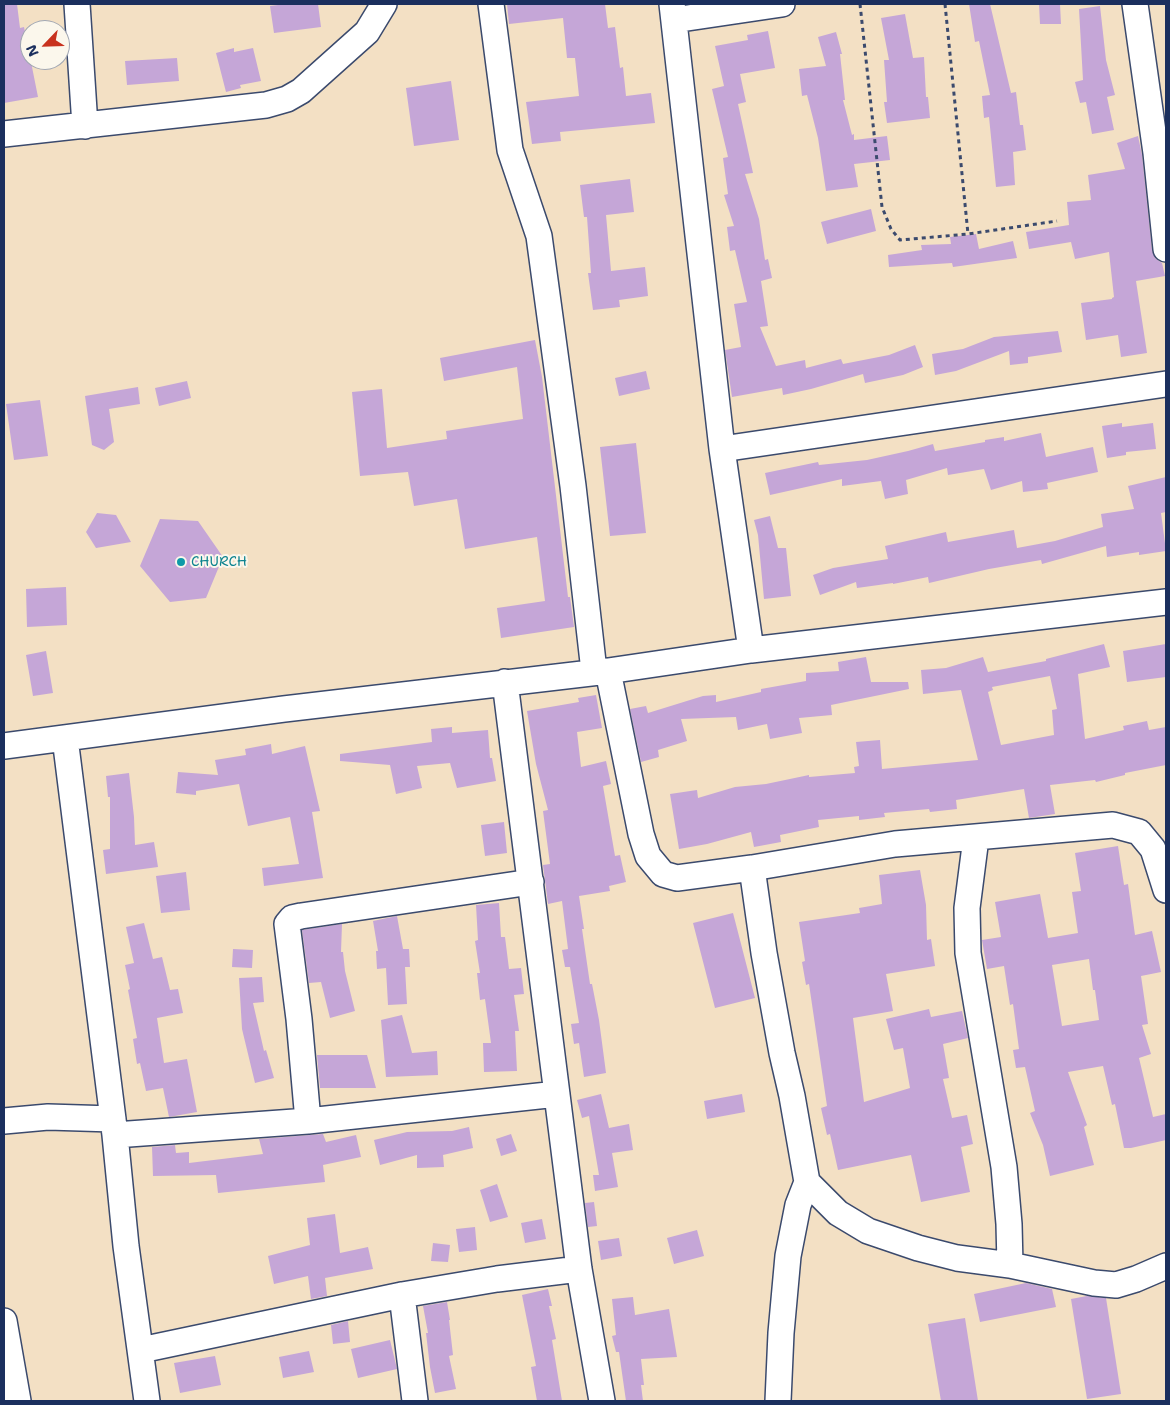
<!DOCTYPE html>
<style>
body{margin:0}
#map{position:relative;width:1170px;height:1405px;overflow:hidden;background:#f3e0c4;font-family:"Shantell Sans",sans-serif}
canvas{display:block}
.frame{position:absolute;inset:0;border:5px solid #1b2f5e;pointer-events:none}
.north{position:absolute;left:20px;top:20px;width:50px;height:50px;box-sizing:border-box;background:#fbf7ec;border:1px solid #a1a7b3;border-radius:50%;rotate:246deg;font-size:14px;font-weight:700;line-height:20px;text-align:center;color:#1b2f5e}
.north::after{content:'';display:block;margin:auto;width:18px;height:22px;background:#c8321e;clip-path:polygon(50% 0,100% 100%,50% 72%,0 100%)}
</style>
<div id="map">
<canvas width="1170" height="1405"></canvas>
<div class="frame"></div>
<div class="north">N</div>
</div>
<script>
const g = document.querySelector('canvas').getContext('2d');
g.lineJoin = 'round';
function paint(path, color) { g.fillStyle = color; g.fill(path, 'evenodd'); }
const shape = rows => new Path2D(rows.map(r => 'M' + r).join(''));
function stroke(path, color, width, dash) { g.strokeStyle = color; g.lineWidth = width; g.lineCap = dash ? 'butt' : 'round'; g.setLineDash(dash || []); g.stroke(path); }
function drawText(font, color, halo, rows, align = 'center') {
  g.font = font + ' "Shantell Sans",sans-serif'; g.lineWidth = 4; g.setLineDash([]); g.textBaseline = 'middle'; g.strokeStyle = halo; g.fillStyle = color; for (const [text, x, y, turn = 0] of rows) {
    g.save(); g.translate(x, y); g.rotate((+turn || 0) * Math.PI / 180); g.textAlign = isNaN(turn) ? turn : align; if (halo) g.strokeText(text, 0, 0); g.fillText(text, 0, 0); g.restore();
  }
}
paint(shape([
 [4,4,17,4,20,28,24,27,38,97,4,103],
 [286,4,318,4,321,27,274,33,270,6],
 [507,4,605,4,608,28,615,27,620,68,623,67,626,96,651,93,655,123,560,132,561,141,532,144,526,102,579,96,575,58,567,58,563,18,509,24],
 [969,4,990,4,1011,93,1016,92,1020,125,1023,125,1026,150,1013,152,1015,185,996,187,989,117,984,118,982,96,990,95,979,41,975,42],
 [1039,4,1060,4,1061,24,1040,24],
 [1100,6,1106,60,1115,95,1107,97,1114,130,1092,134,1086,102,1080,103,1075,82,1083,80,1079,9],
 [905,14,913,58,924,57,926,97,928,97,930,118,887,123,884,102,887,102,884,60,889,60,881,18],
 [768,31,775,68,740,74,746,102,738,104,753,173,745,174,759,219,765,260,768,259,772,278,761,281,768,326,760,327,776,366,805,360,806,368,841,359,843,364,889,355,915,345,923,367,903,375,865,383,863,374,811,389,783,395,782,388,732,397,725,350,741,347,734,304,747,302,735,250,730,251,727,227,734,226,724,195,728,194,723,158,728,157,712,89,724,86,715,46,748,40,747,35],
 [836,32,842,54,840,54,845,100,843,100,852,135,854,134,854,140,887,136,890,160,854,164,858,187,826,191,818,138,807,95,802,96,799,69,826,66,818,37],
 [234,48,234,52,253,48,261,81,240,85,241,88,226,92,216,53],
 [177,58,179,81,127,85,125,61],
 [451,81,459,140,414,146,406,88],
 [1138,136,1142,155,1152,250,1155,258,1162,263,1165,276,1136,281,1147,353,1121,357,1118,335,1086,340,1081,303,1112,299,1112,298,1114,297,1109,252,1075,259,1071,242,1029,249,1026,232,1069,225,1067,202,1091,200,1088,175,1125,169,1117,143],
 [630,179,634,212,606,215,611,271,645,267,648,296,619,300,620,307,593,310,588,273,591,273,587,217,584,217,580,185],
 [871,209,876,231,827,244,821,222],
 [976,234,979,249,1013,241,1017,258,953,267,952,263,889,267,888,255,922,250,921,245,951,244,950,237],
 [1058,331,1062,352,1028,357,1028,363,1010,365,1009,351,956,371,935,375,932,354,963,349,994,337],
 [535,340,542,377,568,597,570,597,574,627,501,638,497,608,545,601,537,537,465,549,457,499,414,506,408,472,360,476,352,392,382,389,387,448,447,439,446,431,523,419,517,367,444,381,440,358],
 [646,371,650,389,619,396,615,378],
 [187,381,191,398,159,406,155,388],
 [138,387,140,404,109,409,114,442,104,450,92,445,85,396],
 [40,400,48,456,14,460,6,404],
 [1122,423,1122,427,1153,423,1156,449,1126,452,1126,455,1107,458,1102,426],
 [1041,433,1046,457,1093,447,1098,472,1047,483,1048,489,1023,492,1022,481,991,490,984,469,948,475,947,468,906,480,908,494,885,499,881,481,842,486,842,479,770,495,765,473,818,462,819,465,867,460,908,451,933,444,935,451,985,442,985,440,1004,437,1004,441],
 [636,443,646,533,610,536,600,447],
 [1166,477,1166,512,1161,513,1166,551,1139,555,1139,552,1107,557,1106,546,1042,564,1041,560,989,569,929,583,928,577,893,584,893,583,857,588,856,582,820,595,813,575,833,568,888,559,885,546,946,532,948,542,1014,530,1017,548,1055,541,1103,527,1101,514,1134,509,1128,486],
 [97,513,116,515,131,542,96,548,86,532],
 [770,516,778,548,786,548,791,596,764,599,758,535,754,520],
 [160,519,198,521,223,557,206,598,170,602,140,566],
 [66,587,67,625,27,627,26,589],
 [1104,644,1110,667,1078,674,1085,739,1124,730,1123,726,1147,721,1149,730,1166,727,1166,765,1125,773,1125,775,1096,782,1095,780,1050,785,1055,814,1029,818,1024,789,956,800,957,809,930,812,929,809,884,813,885,817,859,820,859,816,818,820,819,827,780,835,781,842,754,847,751,832,707,844,679,849,670,794,697,790,698,798,735,787,766,784,809,775,809,777,855,773,854,767,859,766,856,742,880,740,882,769,978,760,961,690,923,694,921,670,946,668,983,657,988,672,1046,661,1046,659],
 [1050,676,1057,709,1052,710,1054,735,1001,745,988,692,993,690,992,687],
 [1166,644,1166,677,1127,682,1123,651],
 [46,651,53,693,33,696,26,655],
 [866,657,871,682,908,682,909,689,831,705,832,715,799,718,802,733,770,739,767,724,738,730,736,717,681,719,687,741,658,750,659,757,641,762,630,709,646,706,648,713,703,696,716,695,716,702,761,692,761,689,806,681,806,673,839,671,838,662],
 [596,695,602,728,577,732,581,767,606,761,611,784,603,786,615,856,620,855,626,882,609,886,610,891,579,896,584,929,582,929,590,984,592,984,599,1020,606,1073,584,1077,579,1043,574,1044,571,1024,579,1023,570,967,565,967,562,950,568,949,562,901,548,904,543,865,550,864,543,811,548,810,536,764,527,711,579,702,578,698],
 [452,727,452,733,488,730,490,758,492,758,496,781,457,788,450,763,417,766,422,788,396,794,390,765,340,761,340,754,432,742,431,729],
 [271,744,272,754,305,746,320,811,312,812,323,878,264,886,262,868,299,864,290,817,248,826,239,784,196,791,196,795,176,793,178,772,218,775,215,760,246,755,245,749],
 [129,773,134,817,135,845,154,842,158,867,106,874,103,850,110,849,110,797,108,797,106,776],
 [504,822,507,853,485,856,481,825],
 [1118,846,1124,885,1128,884,1135,935,1152,931,1161,972,1141,976,1148,1024,1142,1025,1151,1054,1139,1058,1153,1117,1166,1114,1166,1140,1131,1148,1124,1148,1115,1104,1112,1105,1103,1066,1068,1072,1087,1125,1084,1127,1094,1165,1050,1176,1043,1145,1030,1113,1035,1111,1025,1067,1016,1068,1013,1050,1019,1049,1013,1004,1010,1005,1004,966,987,969,982,940,1001,937,995,902,1040,894,1048,938,1078,933,1072,892,1081,891,1075,853],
 [1089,959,1093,990,1095,990,1099,1020,1062,1026,1052,965],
 [920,870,926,905,927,940,931,939,935,966,886,974,893,1011,853,1018,864,1102,910,1088,903,1048,894,1050,886,1019,929,1009,931,1017,962,1011,968,1038,943,1044,949,1078,943,1079,952,1118,967,1115,973,1144,961,1147,970,1192,921,1202,911,1155,838,1170,830,1134,827,1135,821,1108,827,1106,809,984,806,985,802,962,805,961,799,922,860,913,859,908,882,904,879,875],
 [186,872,190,910,161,913,156,876],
 [499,903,501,937,505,937,509,969,521,968,524,994,514,995,519,1031,515,1031,517,1071,484,1072,483,1043,491,1043,485,999,480,1000,477,973,480,973,475,941,478,940,476,905],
 [733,913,755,998,715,1008,693,923],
 [397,916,403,949,409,949,410,967,405,967,407,1004,388,1005,386,968,377,969,376,951,378,951,373,921],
 [144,923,153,959,162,957,170,990,178,989,183,1013,157,1018,164,1063,187,1059,197,1112,169,1117,163,1088,146,1091,140,1063,137,1064,133,1039,137,1038,128,990,130,989,125,965,134,963,126,927],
 [342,924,341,952,343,952,345,971,355,1011,330,1018,321,982,309,983,302,930],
 [233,949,253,950,252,968,232,967],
 [262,977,264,1002,253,1003,264,1051,266,1050,274,1078,255,1083,242,1029,239,978],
 [402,1015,412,1053,437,1051,438,1075,386,1077,381,1020],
 [317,1055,367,1055,376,1088,320,1088],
 [601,1094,609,1128,629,1124,633,1150,612,1153,618,1187,595,1191,593,1175,599,1175,589,1116,582,1118,577,1100],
 [742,1094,745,1112,707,1119,704,1101],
 [469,1127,473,1148,443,1155,444,1167,417,1168,417,1155,380,1165,374,1140,407,1132,452,1131],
 [323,1134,326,1142,356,1135,361,1157,323,1165,325,1182,218,1193,216,1175,153,1176,152,1147,175,1145,176,1153,189,1152,189,1163,263,1154,259,1139],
 [511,1134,517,1151,501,1156,496,1139],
 [497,1184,508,1217,490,1222,480,1190],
 [594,1202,597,1226,588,1227,585,1203],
 [335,1214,340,1253,368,1247,373,1269,325,1278,327,1296,311,1299,308,1276,274,1284,268,1256,310,1245,307,1218],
 [542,1219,546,1239,525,1243,521,1223],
 [475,1227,477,1250,459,1252,456,1229],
 [697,1230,704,1256,674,1264,667,1238],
 [619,1238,622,1256,601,1260,598,1241],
 [433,1243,450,1245,448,1262,431,1261],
 [1026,1283,1052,1289,1056,1307,980,1322,974,1294],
 [548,1289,552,1306,549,1306,556,1339,552,1340,562,1401,537,1401,531,1367,536,1366,522,1295],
 [1087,1296,1106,1298,1121,1394,1087,1399,1071,1299],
 [633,1297,635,1315,669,1309,677,1357,641,1359,644,1385,641,1385,643,1401,626,1401,619,1352,616,1352,612,1336,616,1335,612,1299],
 [447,1302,450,1320,449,1320,453,1355,449,1356,456,1389,435,1393,430,1367,426,1333,428,1333,423,1306],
 [965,1318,978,1401,941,1401,928,1324],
 [348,1321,350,1342,333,1344,331,1325],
 [390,1340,397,1369,358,1378,351,1349],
 [309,1351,314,1372,283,1378,279,1357],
 [215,1356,221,1385,180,1393,174,1363]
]), '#c5a6d7');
const minor = shape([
 [77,4,85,126],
 [491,4,510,150,539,236,573,486,594,671],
 [672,4,722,449,751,650],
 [1135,4,1156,153,1166,249],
 [674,20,782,4],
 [4,134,266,105,287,99,301,91,367,32,384,4],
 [722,449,1166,384],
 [608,671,641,834,648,856,663,874,677,878,752,868,895,844,1113,825,1139,832,1153,849,1166,890],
 [505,682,579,1269,602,1401],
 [65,738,115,1135,126,1246,147,1401],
 [4,746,284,709,608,671,751,650,1166,602],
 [976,838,967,908,968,953,1004,1167,1009,1224,1010,1265],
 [752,868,764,953,782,1053,792,1096,807,1182,798,1205,788,1256,781,1333,778,1401],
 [4,1121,48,1117,113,1119],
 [308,1121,299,1019,287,924,292,918,301,916,531,882],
 [115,1135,308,1121,557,1094],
 [807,1182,838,1213,868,1231,918,1248,957,1258,1010,1265,1094,1283,1116,1285,1136,1279,1166,1266],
 [402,1295,415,1401],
 [4,1321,18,1401],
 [141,1350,402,1295,497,1279,579,1269]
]);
stroke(minor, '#3b4a6d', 28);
stroke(shape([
 [860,4,882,207,891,229,900,240,968,234,1057,221],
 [945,4,968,234]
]), '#3b4a6d', 3, [4, 4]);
stroke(minor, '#fff', 25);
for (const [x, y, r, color] of [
 [181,562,5,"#0f9aa8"]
]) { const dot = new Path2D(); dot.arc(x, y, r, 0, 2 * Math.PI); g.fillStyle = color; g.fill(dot); stroke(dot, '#fbf7ec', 2); }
drawText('14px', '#0d838f', '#fbf7ec', [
 ["CHURCH",191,562]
], 'left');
</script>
